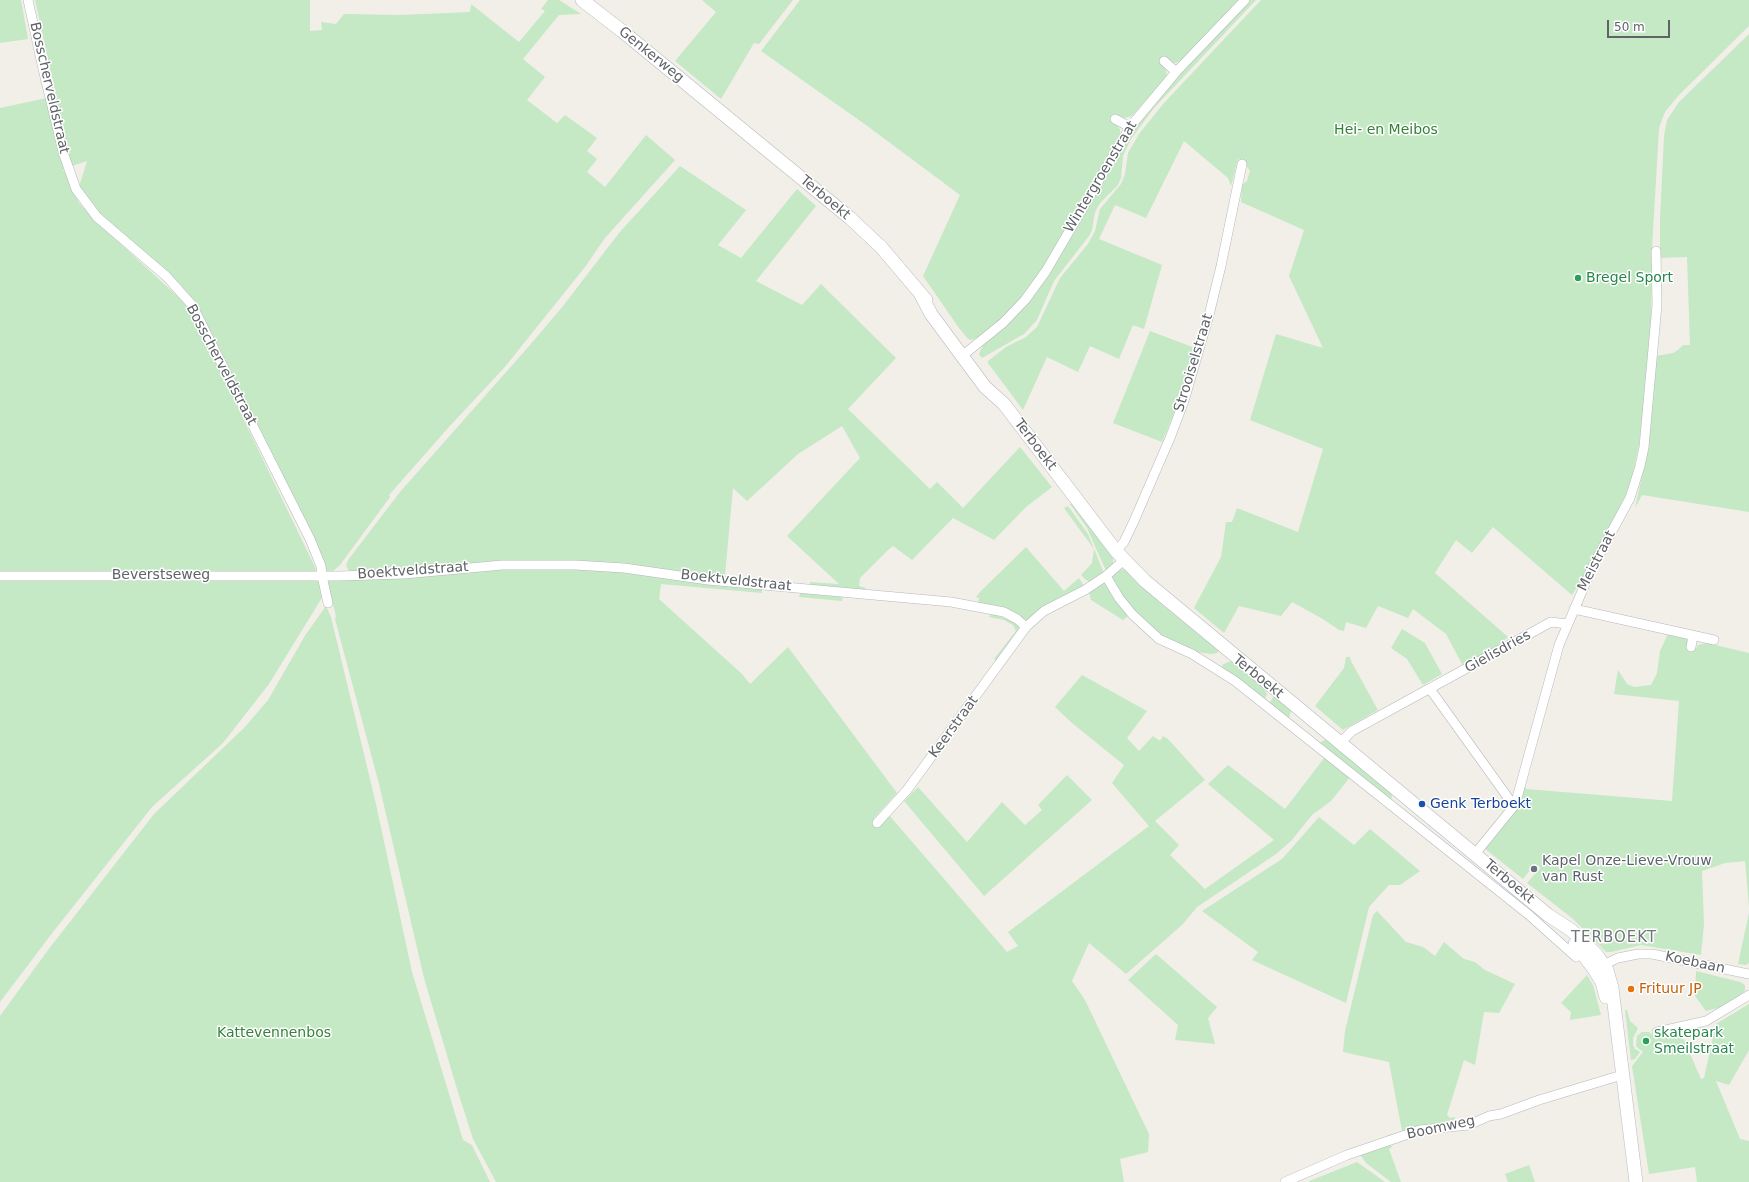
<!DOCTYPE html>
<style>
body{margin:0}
#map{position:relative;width:1749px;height:1182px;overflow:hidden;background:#f1efe8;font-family:"DejaVu Sans",sans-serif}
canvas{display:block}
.scale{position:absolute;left:1607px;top:20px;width:63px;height:18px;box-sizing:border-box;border:2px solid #5f6368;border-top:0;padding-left:5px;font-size:12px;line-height:14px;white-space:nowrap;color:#5f6368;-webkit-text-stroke:3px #fff;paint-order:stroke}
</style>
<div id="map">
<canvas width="1749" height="1182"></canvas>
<div class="scale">50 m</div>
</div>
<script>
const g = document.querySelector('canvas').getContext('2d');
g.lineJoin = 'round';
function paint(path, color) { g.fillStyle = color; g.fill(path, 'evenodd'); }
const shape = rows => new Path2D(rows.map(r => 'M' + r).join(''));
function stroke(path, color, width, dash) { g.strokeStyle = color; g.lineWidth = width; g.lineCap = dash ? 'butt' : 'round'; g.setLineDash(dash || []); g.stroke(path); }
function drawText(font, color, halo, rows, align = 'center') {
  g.font = font + ' "DejaVu Sans",sans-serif'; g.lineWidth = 3; g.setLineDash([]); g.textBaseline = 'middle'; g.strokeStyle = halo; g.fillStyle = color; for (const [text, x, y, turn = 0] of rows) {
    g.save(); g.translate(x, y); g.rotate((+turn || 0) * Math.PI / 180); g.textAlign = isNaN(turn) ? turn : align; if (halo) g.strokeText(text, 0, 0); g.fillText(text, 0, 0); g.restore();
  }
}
paint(shape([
 [0,0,21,0,28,39,0,43],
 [35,0,310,0,310,31,322,30,321,22,336,24,344,14,401,15,470,12,471,4,519,42,545,11,541,9,548,0,559,0,581,14,559,15,523,59,545,77,527,100,557,123,565,115,597,138,587,151,597,159,587,172,605,187,646,135,675,160,605,238,585,267,504,368,448,428,389,495,390,497,340,565,332,572,326,571,324,569,309,530,198,306,181,285,99,214,79,187,87,161,63,169,79,203,94,219,189,307,315,567,323,596,269,684,223,743,152,807,53,932,0,1002,0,108,56,96],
 [702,0,793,0,759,44,754,43,721,99,675,61,716,12],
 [800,0,1239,0,1183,60,1175,63,1170,61,1165,67,1167,75,1163,81,1132,116,1124,118,1118,115,1114,122,1120,129,1120,137,1047,263,1027,292,1011,311,990,330,977,338,971,340,968,339,959,328,923,276,960,195,866,125,761,51],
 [1250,0,1256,0,1154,108,1131,139,1123,156,1121,178,1118,185,1100,203,1095,212,1092,230,1089,236,1054,281,1037,320,1024,334,982,358,979,354,983,345,1029,301,1051,271,1133,130,1172,83],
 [1261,0,1749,0,1749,26,1678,96,1665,112,1659,128,1652,249,1651,342,1639,445,1632,477,1623,502,1582,579,1572,595,1493,527,1472,553,1456,540,1435,573,1508,637,1493,650,1462,664,1446,634,1413,609,1408,618,1378,606,1366,628,1346,622,1344,631,1339,630,1323,619,1292,602,1281,616,1239,606,1224,633,1194,608,1221,557,1226,522,1232,522,1237,508,1298,532,1323,449,1250,420,1276,334,1323,348,1289,276,1304,230,1241,202,1242,185,1247,181,1250,171,1246,165,1246,161,1238,159,1231,186,1228,178,1184,141,1146,218,1115,205,1099,239,1162,265,1144,329,1133,325,1119,359,1090,346,1078,372,1047,357,1023,410,988,363,988,361,1006,347,1026,337,1037,327,1060,278,1088,244,1095,231,1100,209,1121,184,1125,174,1128,153,1139,134,1164,103],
 [1749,34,1749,512,1642,495,1635,508,1645,463,1656,356,1673,353,1678,350,1683,345,1690,345,1687,257,1660,258,1660,220,1664,136,1667,120,1679,102],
 [680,166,746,210,718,245,741,258,797,189,816,206,756,281,802,305,821,284,896,358,848,409,930,489,937,482,963,508,1020,447,1052,487,1026,507,994,540,953,518,912,560,893,546,887,551,860,578,859,586,866,588,864,590,810,586,810,582,839,584,787,536,860,458,842,426,798,454,747,501,733,488,725,575,690,574,637,566,430,569,350,572,346,566,348,560,400,492,530,345,563,306,619,233],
 [1150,331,1195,348,1180,399,1162,442,1113,423],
 [1070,504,1073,504,1113,556,1113,564,1106,571,1087,528],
 [1068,506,1088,534,1103,571,1103,573,1091,582,1086,580,1081,575,1092,563,1094,549,1064,508],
 [1026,547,1064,591,1079,578,1084,586,1055,600,1031,618,1027,620,978,603,979,598,976,597,981,591],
 [515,569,618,570,762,588,762,593,661,584,659,599,742,674,750,684,788,647,897,793,874,818,881,825,889,815,1007,952,1018,946,1008,932,1149,826,1112,783,1124,765,1072,723,1055,707,1082,675,1147,711,1127,738,1139,751,1153,736,1160,741,1163,736,1168,739,1205,780,1155,821,1179,845,1170,855,1205,889,1274,840,1208,784,1228,765,1285,809,1325,757,1350,777,1331,801,1312,815,1291,841,1276,854,1197,907,1182,925,1126,974,1089,943,1072,981,1085,1000,1149,1134,1148,1152,1120,1159,1124,1182,496,1182,473,1139,457,1089,424,978,379,784,335,619,336,616,327,580],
 [1123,569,1129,572,1160,603,1219,651,1217,653,1212,654,1196,652,1172,643,1141,621,1114,585,1111,576,1119,570],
 [1104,581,1128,611,1127,617,1123,620,1091,600,1089,591],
 [801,591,843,595,842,601,799,597],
 [326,606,331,617,376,804,412,972,463,1140,472,1145,490,1182,0,1182,0,1016,48,950,154,814,245,727,268,700,306,634],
 [992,613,1018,624,1020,628,997,661,994,659,1016,631,1013,625,1004,620,989,617],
 [1402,629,1425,643,1442,674,1423,685,1407,659,1391,648],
 [1668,634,1685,637,1687,640,1688,648,1695,650,1698,645,1707,643,1749,653,1749,907,1745,861,1725,863,1702,871,1704,924,1701,955,1641,945,1611,952,1606,952,1572,918,1527,883,1540,868,1539,866,1535,864,1523,879,1484,848,1524,787,1526,787,1526,789,1672,801,1679,701,1614,694,1618,670,1627,684,1634,687,1651,685,1657,673,1660,651],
 [1346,657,1350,657,1351,661,1378,710,1343,730,1315,706,1344,668],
 [1228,662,1232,662,1263,687,1267,694,1265,699,1223,670,1222,665],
 [1274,696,1291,710,1289,719,1269,704],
 [1326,739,1391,792,1392,796,1391,800,1320,743],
 [1067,775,1092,800,984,896,904,801,918,787,967,842,1002,802,1025,825,1042,810,1038,805],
 [1319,817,1354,845,1370,829,1420,871,1400,885,1389,885,1369,907,1346,1003,1252,960,1258,952,1202,911,1282,859],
 [1377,911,1406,942,1423,947,1435,956,1444,942,1464,959,1475,962,1485,970,1515,984,1499,1013,1484,1012,1475,1065,1464,1060,1447,1115,1450,1118,1455,1117,1456,1123,1386,1138,1386,1136,1402,1131,1389,1062,1343,1052,1345,1031,1373,915],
 [1749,913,1749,963,1746,965,1738,964],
 [1156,954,1217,1007,1208,1018,1215,1044,1175,1040,1178,1025,1128,980],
 [1696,971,1740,982,1745,985,1745,990,1740,996,1722,1007,1706,1011,1695,996],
 [1587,975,1593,985,1601,1015,1570,1020,1571,1012,1561,1003],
 [1749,1004,1749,1050,1729,1085,1716,1081,1740,1139,1749,1141,1749,1182,1697,1182,1695,1167,1649,1174,1632,1066,1643,1052,1636,1046,1637,1036,1642,1032,1649,1032,1654,1036,1656,1040,1660,1035,1680,1031,1701,1079,1704,1078,1716,1024],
 [1625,1010,1627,1010,1630,1021,1638,1028,1633,1038,1633,1045,1635,1049,1640,1052,1635,1059,1631,1060],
 [1390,1144,1392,1147,1389,1149,1401,1182,1391,1182,1366,1163,1359,1153],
 [1357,1162,1385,1182,1307,1182],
 [1529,1165,1535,1182,1508,1182,1505,1174]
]), '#c5e8c5');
const minor = shape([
 [28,0,43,69,64,155,76,189,97,217,166,276,192,305,310,539,321,566,322,576,328,603],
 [1164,61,1176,72],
 [1115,119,1130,127],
 [962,356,1003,323,1025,300,1046,271,1130,127,1176,72,1245,0],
 [1116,551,1124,542,1134,521,1170,438,1184,401,1209,315,1221,266,1242,164],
 [0,576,339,576,404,574,502,565,575,565,624,568,708,580,951,602,1004,612,1017,619,1026,627],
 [1106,576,1119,598,1132,614,1159,639,1192,654,1235,681,1470,868,1529,915,1576,957,1586,950],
 [1574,609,1714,640],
 [1691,647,1693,636],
 [1430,689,1514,806],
 [1340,743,1352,731,1551,622,1567,624],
 [877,823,907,790,1026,627,1044,611,1085,590,1106,576,1124,560],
 [1475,854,1514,806,1517,798,1559,645,1592,568,1630,498,1640,466,1644,447,1657,305,1656,251],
 [1599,967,1618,958,1638,954,1652,954,1749,974],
 [1657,1032,1706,1021,1749,995],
 [1285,1182,1347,1155,1420,1130,1469,1125,1489,1116,1501,1114,1539,1100,1622,1075]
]);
const secondary = shape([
 [582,0,622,31,850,218,881,247,926,300],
 [921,295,931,314,985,387,1004,404,1116,551,1145,581,1548,915,1571,930,1596,954,1607,970,1612,988,1636,1182],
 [1575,944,1594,969,1602,982,1606,997]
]);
stroke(minor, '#b5b8bc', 10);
stroke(secondary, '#b6babf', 14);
stroke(minor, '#fff', 9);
stroke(secondary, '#fff', 13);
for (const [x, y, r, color] of [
 [1578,278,4,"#2e9e5b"],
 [1422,804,4,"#1a4fb4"],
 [1534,869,4,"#6b7280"],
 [1631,989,4,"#e8710a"],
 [1646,1041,4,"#2e9e5b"]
]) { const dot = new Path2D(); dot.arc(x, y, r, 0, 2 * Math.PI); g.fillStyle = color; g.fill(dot); stroke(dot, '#fff', 1.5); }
drawText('14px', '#5f6368', '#fff', [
 ["Genkerweg",651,55,39],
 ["Bosscherveldstraat",49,88,77],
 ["Wintergroenstraat",1101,177,-59],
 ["Terboekt",825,198,40],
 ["Strooiselstraat",1194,363,-73],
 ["Bosscherveldstraat",221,365,62],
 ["Terboekt",1035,445,53],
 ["Meistraat",1597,561,-63],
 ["Boektveldstraat",413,571,-4],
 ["Beverstseweg",161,575],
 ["Boektveldstraat",736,581,6],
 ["Gielisdries",1498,652,-29],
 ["Terboekt",1258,677,39],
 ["Keerstraat",954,727,-54],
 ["Terboekt",1509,882,40],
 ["Koebaan",1695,963,12],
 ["Boomweg",1441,1128,-12]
]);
drawText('14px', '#348238', '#fff', [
 ["Hei- en Meibos",1386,130],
 ["Kattevennenbos",274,1033]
]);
drawText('14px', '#27864d', '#fff', [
 ["Bregel Sport",1586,278],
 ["skatepark",1654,1033],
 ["Smeilstraat",1654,1049]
], 'left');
drawText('14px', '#164399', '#fff', [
 ["Genk Terboekt",1430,804]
], 'left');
drawText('14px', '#5b616d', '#fff', [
 ["Kapel Onze-Lieve-Vrouw",1542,861],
 ["van Rust",1542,877]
], 'left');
drawText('14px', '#c56008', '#fff', [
 ["Frituur JP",1639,989]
], 'left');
g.letterSpacing = '1px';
drawText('15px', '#70757a', '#fff', [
 ["TERBOEKT",1614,938]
]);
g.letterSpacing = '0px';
</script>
